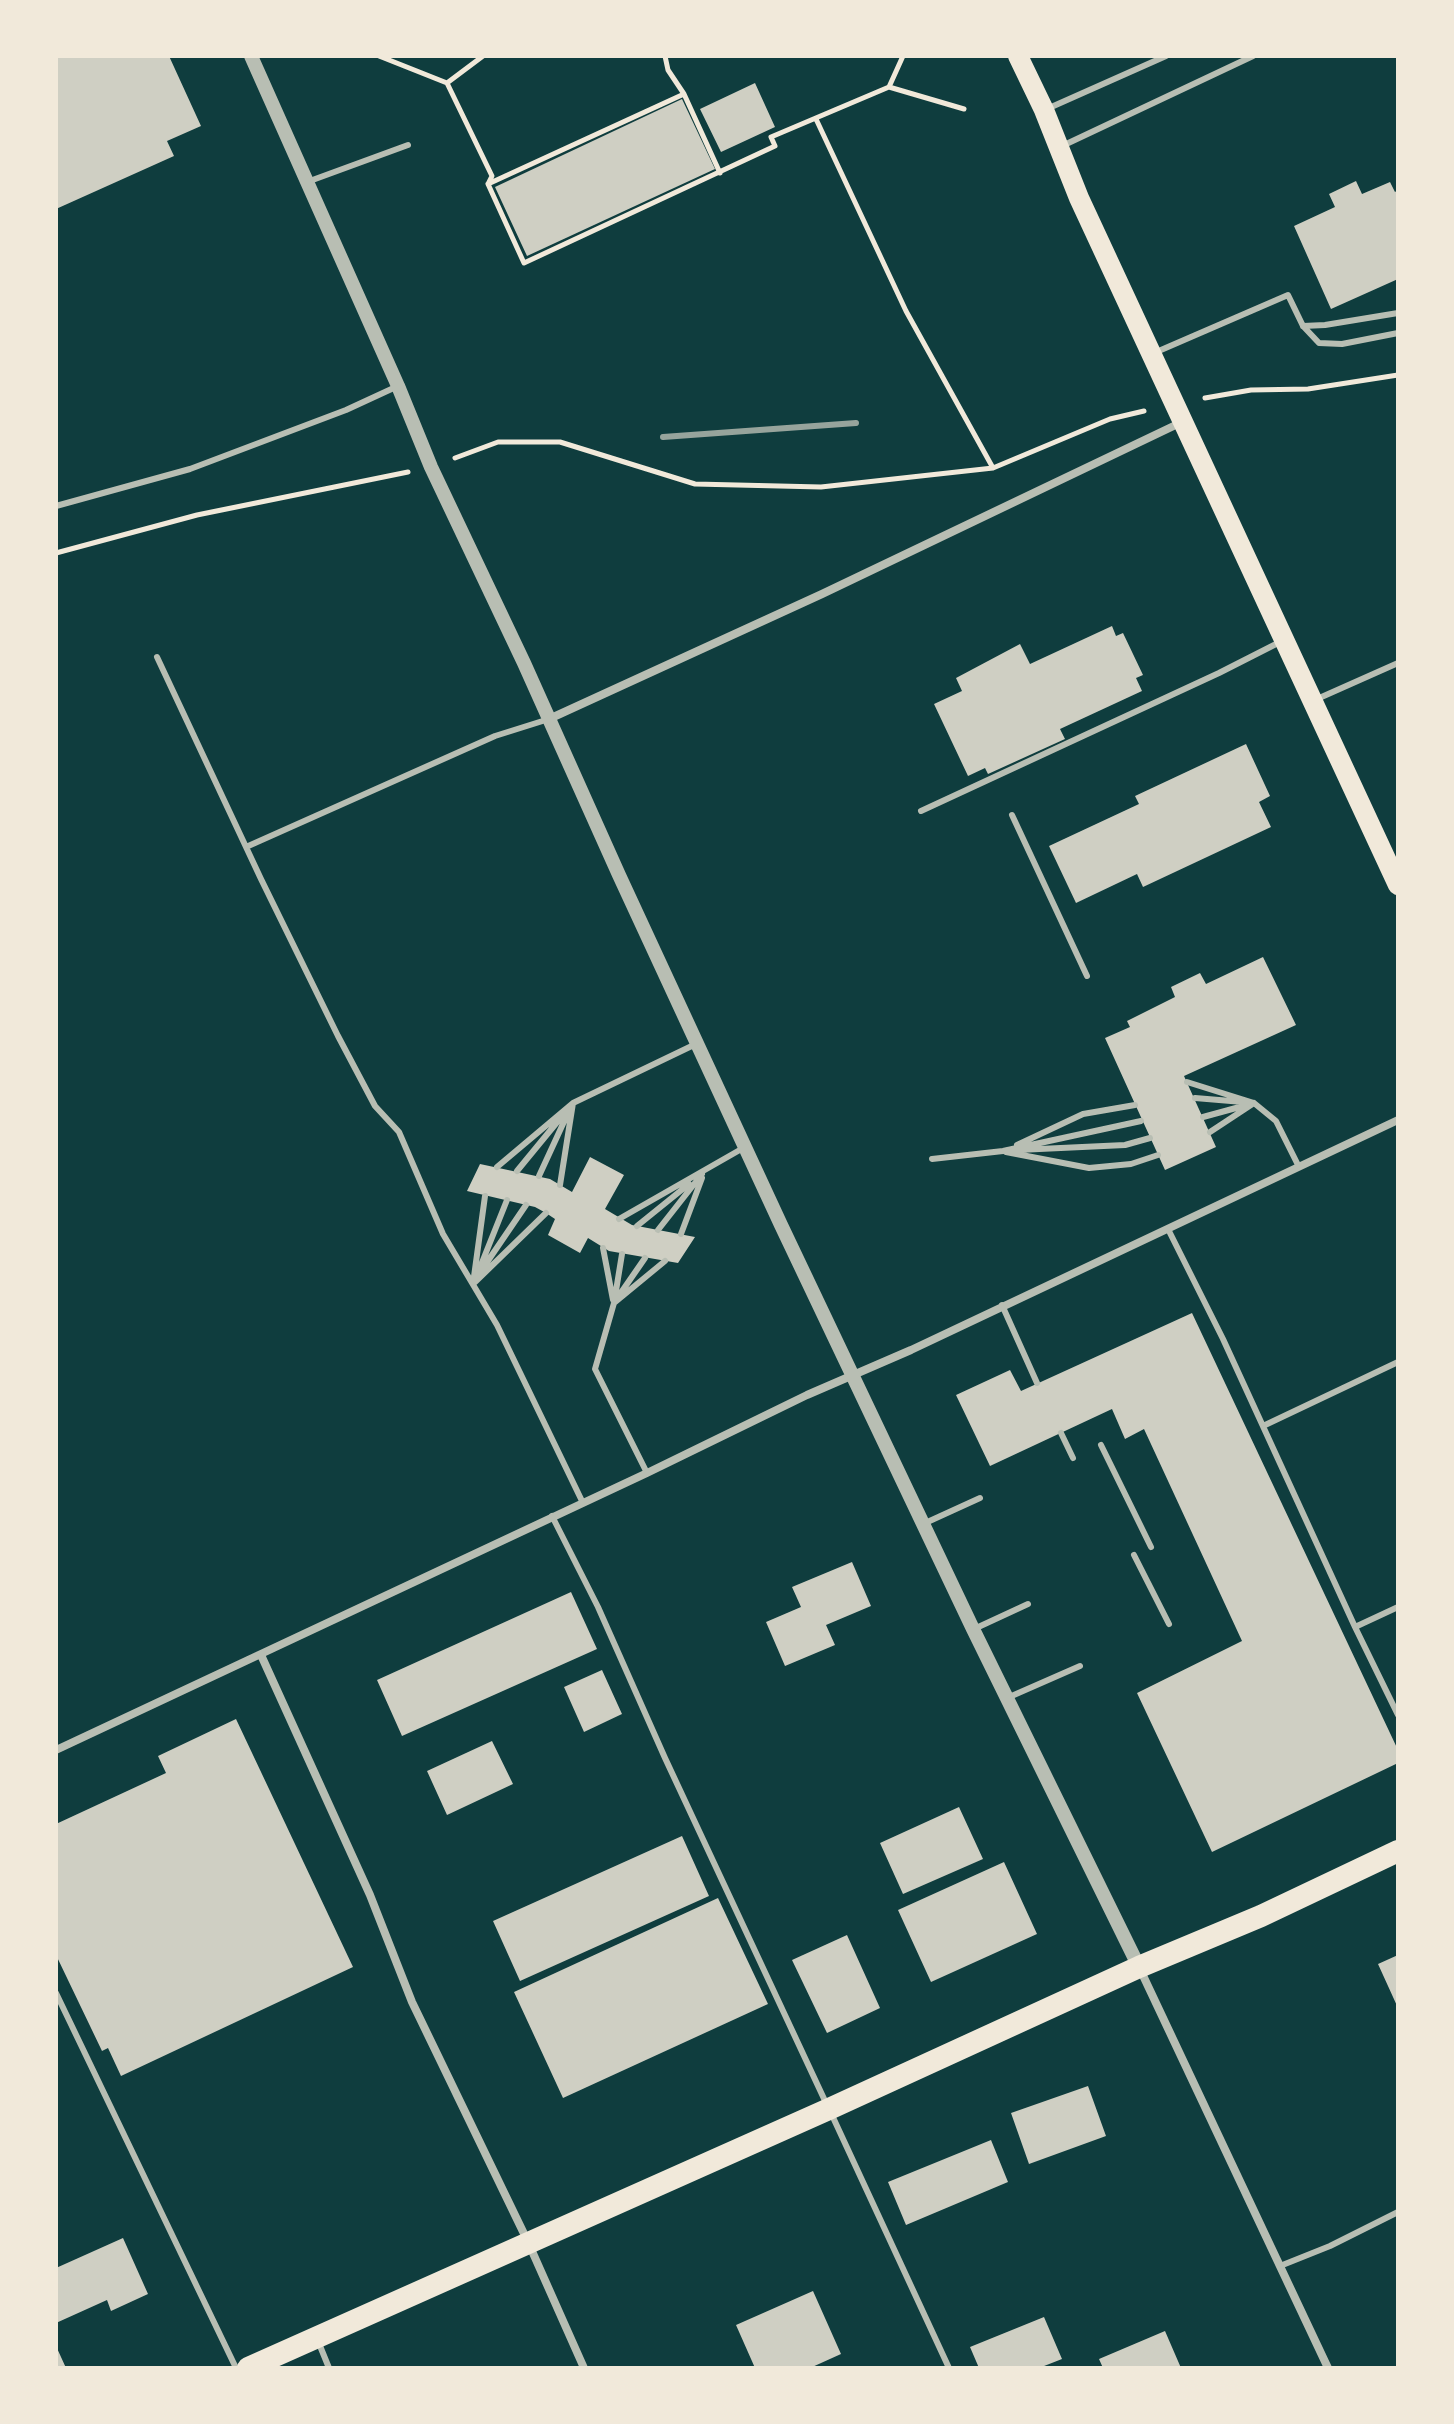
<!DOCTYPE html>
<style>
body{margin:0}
#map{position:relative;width:1454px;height:2424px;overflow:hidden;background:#0f3d3e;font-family:"DejaVu Sans",sans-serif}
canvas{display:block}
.frame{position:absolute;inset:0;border:58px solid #f1e9da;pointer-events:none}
</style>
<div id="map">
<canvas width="1454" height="2424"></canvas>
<div class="frame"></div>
</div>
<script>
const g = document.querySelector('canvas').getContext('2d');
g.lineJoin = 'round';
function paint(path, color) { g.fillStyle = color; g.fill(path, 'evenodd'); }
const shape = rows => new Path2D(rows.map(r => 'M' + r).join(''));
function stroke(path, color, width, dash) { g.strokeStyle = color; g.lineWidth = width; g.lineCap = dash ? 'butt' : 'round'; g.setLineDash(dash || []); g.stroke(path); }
paint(shape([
 [56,56,169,56,201,126,167,141,174,156,56,209],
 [755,83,775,127,721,152,700,109],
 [682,99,715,169,527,256,495,187],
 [1356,181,1362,194,1390,182,1395,192,1398,190,1398,279,1331,309,1294,226,1335,207,1329,194],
 [1112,626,1116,636,1123,633,1143,675,1136,678,1142,691,1060,729,1065,739,988,774,985,768,968,776,934,704,962,691,956,678,1020,644,1030,664],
 [1246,744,1270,796,1259,802,1271,827,1143,887,1137,874,1076,903,1049,846,1139,804,1135,796],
 [1263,957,1296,1025,1184,1076,1216,1147,1165,1170,1105,1038,1130,1027,1127,1021,1175,997,1171,987,1200,973,1206,984],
 [590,1157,624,1175,605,1209,632,1225,695,1237,678,1263,609,1251,588,1238,580,1253,548,1235,555,1219,546,1213,535,1207,467,1191,480,1164,550,1179,572,1192],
 [1192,1313,1398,1750,1398,1763,1212,1852,1137,1693,1242,1641,1144,1429,1125,1439,1112,1409,990,1466,956,1395,1010,1370,1021,1391],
 [852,1562,871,1606,826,1625,835,1645,785,1666,766,1622,801,1607,792,1587],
 [571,1592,597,1649,402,1736,377,1680],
 [602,1670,622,1714,584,1732,564,1687],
 [236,1719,353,1967,121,2076,108,2048,102,2051,56,1955,56,1824,166,1773,158,1756],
 [492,1741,513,1784,447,1815,427,1771],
 [959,1807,983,1859,903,1894,880,1843],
 [682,1836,709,1896,520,1981,493,1921],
 [1004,1862,1037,1934,931,1982,898,1910],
 [718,1898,768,2004,563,2098,514,1992],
 [847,1935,880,2008,827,2033,792,1960],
 [1398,1955,1398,2008,1378,1964],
 [1088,2086,1106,2136,1029,2164,1011,2113],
 [991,2140,1008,2182,906,2225,888,2182],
 [123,2238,148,2294,111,2311,107,2300,56,2323,56,2268],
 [813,2291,841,2354,810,2368,755,2368,736,2325],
 [1044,2317,1062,2359,1039,2368,979,2368,970,2347],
 [1165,2331,1181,2368,1103,2368,1099,2359],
 [56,2346,66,2368,56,2368]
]), '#cfcfc3');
stroke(shape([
 [379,56,447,83,492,176,488,184,524,263,775,146,771,137,889,87],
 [665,56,668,70,684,94,720,173],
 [903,56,889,87,964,109],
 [447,83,483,56],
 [816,119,906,311,993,468],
 [488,184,684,94],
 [1205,398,1251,390,1308,389,1398,375],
 [455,458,498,442,560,442,695,484,821,487,993,468,1110,419,1144,411],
 [56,553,197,515,408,472]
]), '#f1e9da', 5);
stroke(shape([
 [1049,108,1166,56],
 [1062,146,1253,56],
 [307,182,408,145],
 [1303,326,1325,325,1398,313],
 [1154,353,1288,295,1303,326,1319,343,1342,344,1398,333],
 [56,506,190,469,346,410,398,386],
 [157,657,261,879,338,1036,375,1106,399,1132,443,1234,497,1325,582,1501],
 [1317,699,1398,663],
 [921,811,1219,673,1280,642],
 [1012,815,1087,976],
 [246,847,495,736,549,719],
 [1187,1082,1254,1103,1276,1121,1298,1165],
 [1195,1098,1243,1102],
 [1203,1117,1247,1105],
 [1210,1132,1254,1103],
 [1017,1145,1083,1114,1135,1105],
 [1018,1150,1125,1145,1150,1138],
 [1006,1152,1089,1168,1131,1164,1158,1155],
 [932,1159,1003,1151,1141,1121],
 [497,1167,573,1103],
 [517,1171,563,1115],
 [539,1176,568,1113],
 [560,1185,573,1103,698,1043],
 [619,1219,745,1147],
 [637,1226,689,1184],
 [1168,1229,1223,1339,1355,1627,1398,1715],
 [658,1230,702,1174],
 [681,1234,702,1178],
 [603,1248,613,1300],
 [622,1254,614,1303,595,1369,647,1473],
 [479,1270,507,1200],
 [479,1274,526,1205],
 [473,1284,546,1213],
 [473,1284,485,1196],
 [618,1297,645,1258],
 [614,1303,665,1261],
 [1002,1305,1037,1383],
 [1263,1426,1398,1362],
 [1061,1433,1073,1458],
 [1101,1445,1151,1547],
 [552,1516,598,1607,665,1758,826,2103],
 [923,1524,980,1498],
 [1134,1555,1169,1624],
 [1355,1627,1398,1607],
 [974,1629,1028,1604],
 [1007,1698,1080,1666],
 [56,1993,236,2368],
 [831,2113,949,2368],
 [1280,2266,1330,2246,1398,2212],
 [318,2341,329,2368]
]), '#b8beb3', 6);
stroke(shape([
 [549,719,822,594,1182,422],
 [261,1655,370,1895,412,2002,528,2242,584,2368],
 [56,1750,647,1473,807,1395,911,1350,1398,1120],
 [1139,1967,1328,2368]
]), '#b8beb3', 8);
stroke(shape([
 [251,56,398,386,431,467,524,663,619,875,781,1225,973,1629,1139,1967]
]), '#b8beb3', 14);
stroke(shape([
 [1018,56,1044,110,1079,198,1398,885]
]), '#f1e9da', 20);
stroke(shape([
 [248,2368,829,2109,1139,1967,1261,1916,1398,1851]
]), '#f1e9da', 22);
stroke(shape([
 [663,437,856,423]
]), '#97a49c', 6);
</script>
